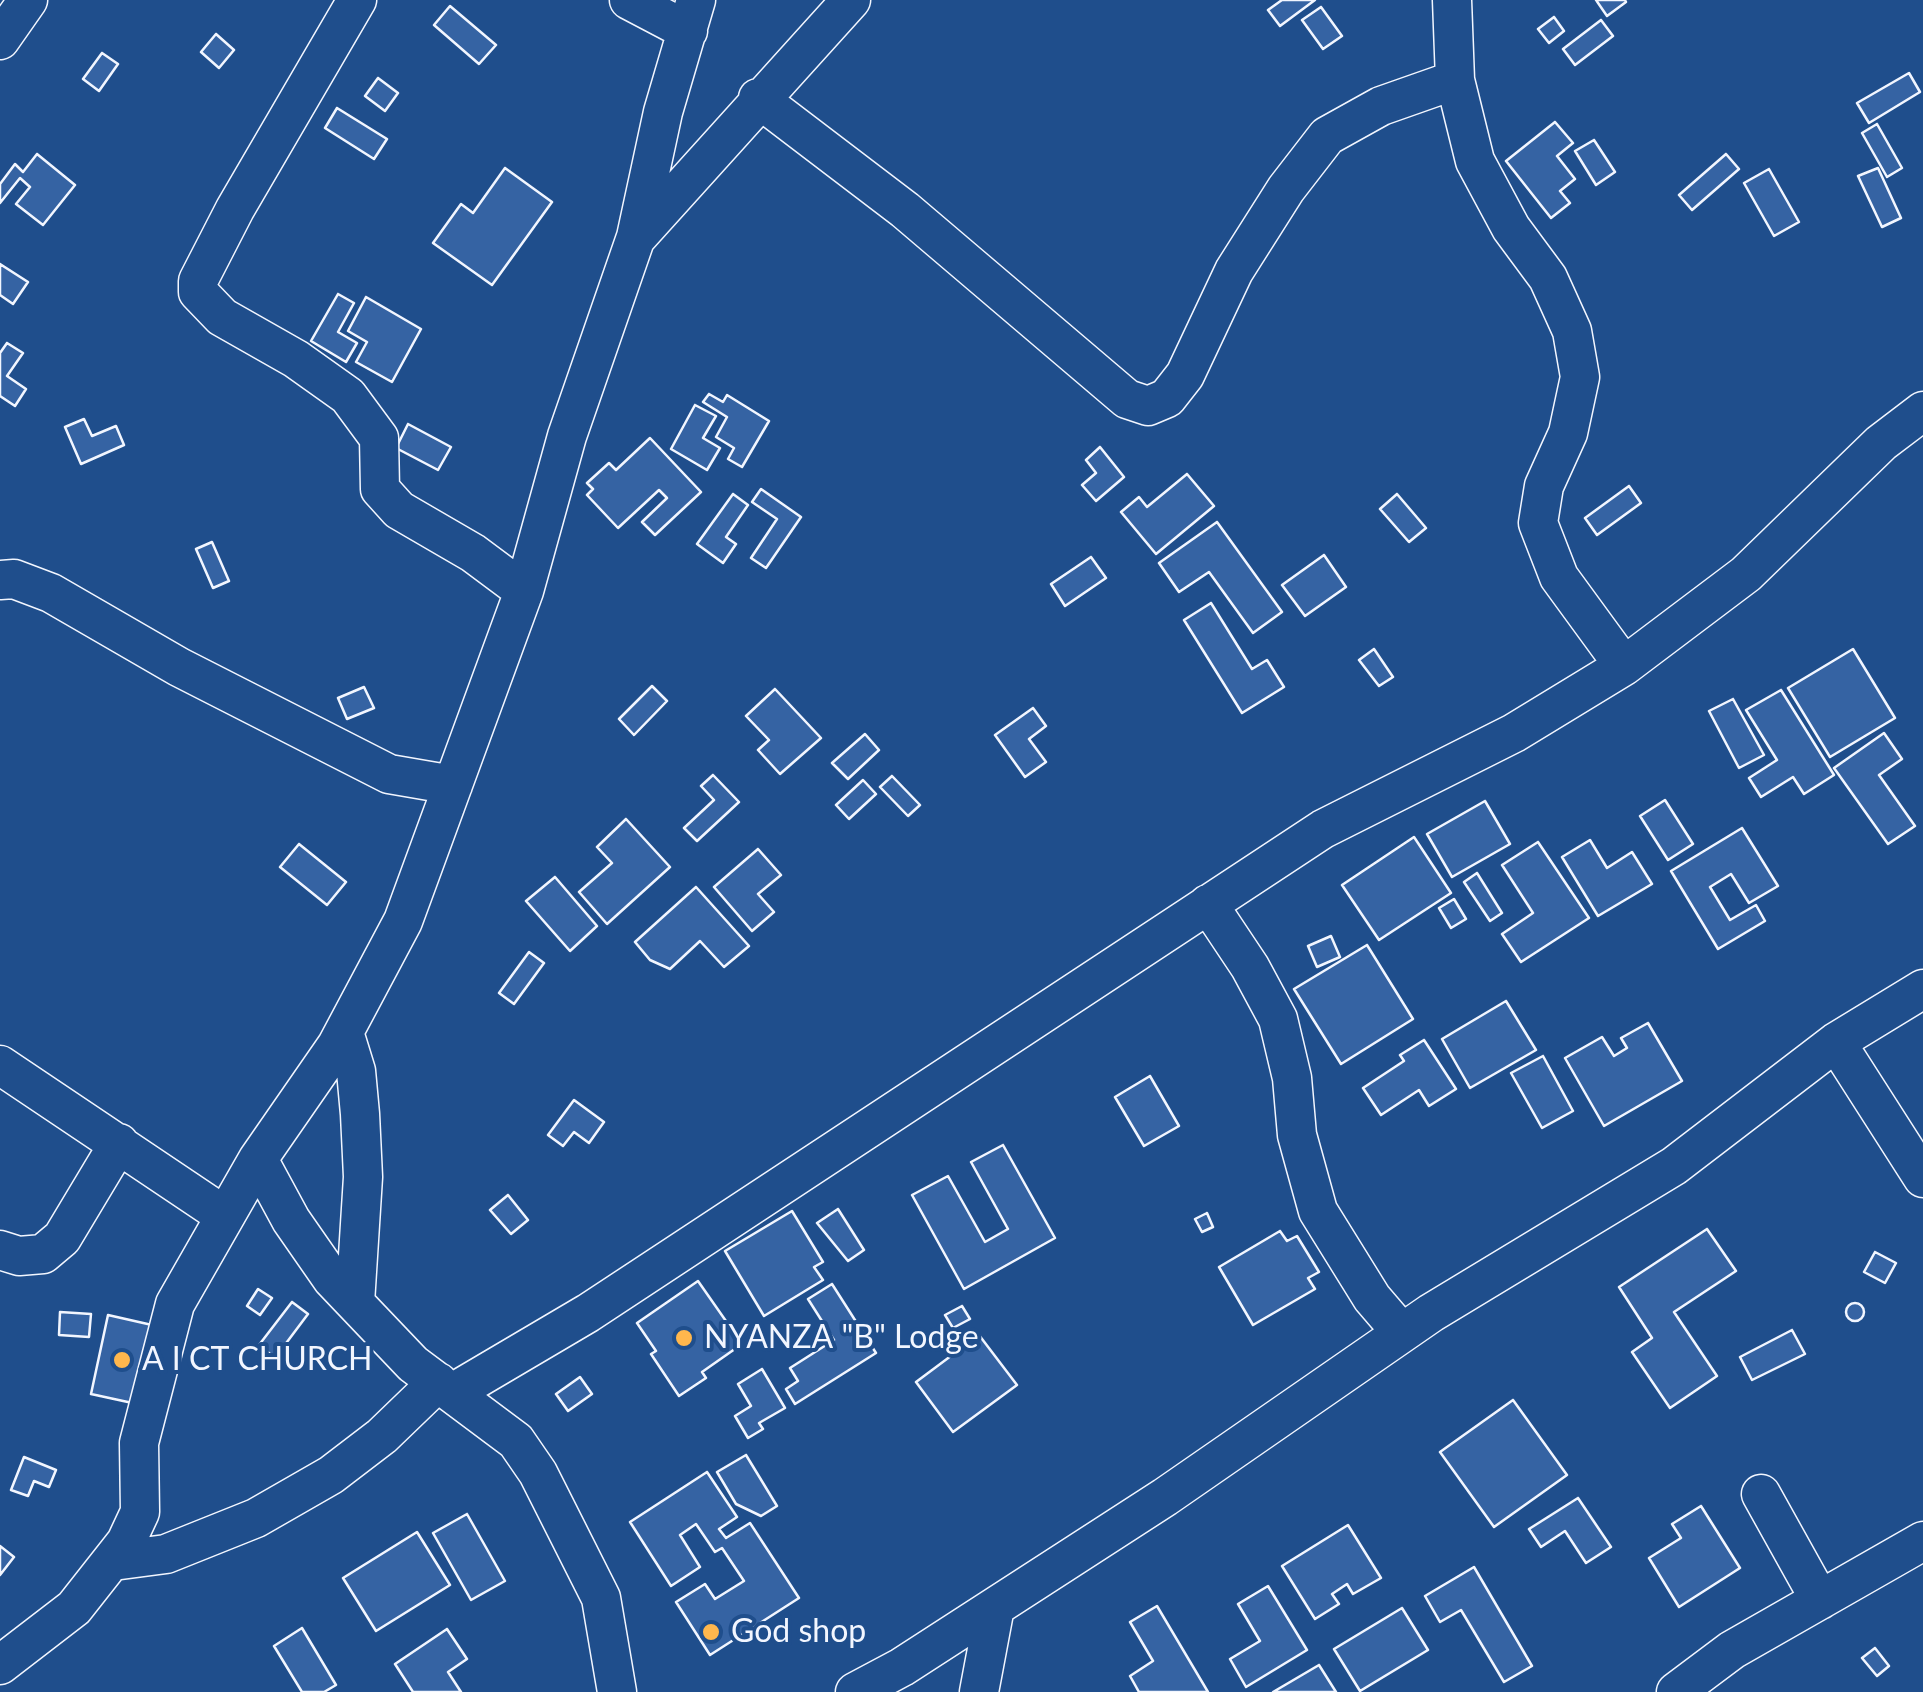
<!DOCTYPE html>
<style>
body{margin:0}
canvas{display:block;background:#1f4e8c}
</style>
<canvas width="1923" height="1692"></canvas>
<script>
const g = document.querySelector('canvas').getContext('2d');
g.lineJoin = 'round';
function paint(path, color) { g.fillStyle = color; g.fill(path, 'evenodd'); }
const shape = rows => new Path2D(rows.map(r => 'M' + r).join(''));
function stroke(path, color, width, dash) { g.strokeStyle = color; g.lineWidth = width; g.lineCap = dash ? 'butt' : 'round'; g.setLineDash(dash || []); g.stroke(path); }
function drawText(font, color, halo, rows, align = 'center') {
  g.font = font + ' Lato,sans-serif'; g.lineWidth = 8; g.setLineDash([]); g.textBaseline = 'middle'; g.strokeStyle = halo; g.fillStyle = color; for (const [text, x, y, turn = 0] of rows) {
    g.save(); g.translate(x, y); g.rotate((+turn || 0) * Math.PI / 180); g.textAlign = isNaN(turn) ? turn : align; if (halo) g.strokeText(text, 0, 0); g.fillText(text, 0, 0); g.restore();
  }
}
const building = shape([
 [1282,0,1315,0,1280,26,1268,10,1282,0],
 [1596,0,1625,0,1626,2,1607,16,1596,0],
 [450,6,496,45,479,64,434,25,450,6],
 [1321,7,1342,36,1323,49,1302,20,1321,7],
 [1554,17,1564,31,1549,43,1538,29,1554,17],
 [1601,20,1613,36,1575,65,1563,49,1601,20],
 [216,34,234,50,219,68,201,52,216,34],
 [102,53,118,64,99,91,83,79,102,53],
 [1909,73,1920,92,1869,123,1857,103,1909,73],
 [378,78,398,93,385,111,365,96,378,78],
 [337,108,387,139,374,159,325,128,337,108],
 [1555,122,1573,143,1557,156,1575,179,1560,191,1570,203,1551,218,1506,161,1555,122],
 [1877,124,1902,168,1887,177,1862,133,1877,124],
 [1594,140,1615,172,1596,185,1575,151,1594,140],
 [37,154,75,185,43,225,16,204,30,187,20,178,0,203,0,184,15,164,23,172,37,154],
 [1726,154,1739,169,1692,210,1679,195,1726,154],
 [505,168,552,202,492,285,433,243,461,204,473,213,505,168],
 [1878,168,1901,218,1882,227,1858,176,1878,168],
 [1769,169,1799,222,1774,236,1744,183,1769,169],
 [0,264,28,282,13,304,0,295,0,264],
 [338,294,354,303,338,332,357,343,346,362,311,341,338,294],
 [366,297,421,329,392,382,356,362,367,342,348,331,366,297],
 [7,343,23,353,7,376,26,389,15,406,0,396,0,353,7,343],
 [709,394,723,402,727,395,769,421,742,467,728,459,734,448,716,437,727,417,703,402,709,394],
 [695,405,716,416,703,438,720,448,707,470,671,449,695,405],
 [84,419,92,436,116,426,124,445,81,464,65,427,84,419],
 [408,424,451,447,438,470,396,448,408,424],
 [650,438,701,492,655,535,642,522,667,498,659,490,618,528,587,495,593,489,587,483,609,463,616,470,650,438],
 [1100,447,1124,477,1096,501,1082,485,1096,473,1086,460,1100,447],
 [1187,474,1214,506,1156,554,1121,512,1139,497,1147,507,1187,474],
 [1629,486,1641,503,1597,535,1585,518,1629,486],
 [761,489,801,517,766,568,751,558,777,519,752,502,761,489],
 [733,494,748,505,726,537,736,544,723,563,697,544,733,494],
 [1397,494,1426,528,1409,542,1380,509,1397,494],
 [1217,522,1282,612,1253,633,1209,572,1179,592,1159,563,1217,522],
 [212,542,229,581,213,588,196,549,212,542],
 [1324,555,1346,587,1305,616,1282,585,1324,555],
 [1091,557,1106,578,1065,606,1051,584,1091,557],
 [1211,603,1252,669,1267,660,1284,687,1242,713,1184,620,1211,603],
 [1374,649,1393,677,1379,686,1359,660,1374,649],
 [1853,649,1895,718,1830,757,1788,688,1853,649],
 [652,686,667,701,634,735,619,719,652,686],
 [364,687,374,708,347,719,338,698,364,687],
 [775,689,821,738,780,774,758,750,769,740,746,716,775,689],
 [1781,690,1834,775,1804,794,1793,777,1761,797,1749,778,1777,760,1746,710,1781,690],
 [1733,699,1764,755,1739,768,1709,711,1733,699],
 [1033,708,1046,726,1029,739,1046,762,1025,777,995,735,1033,708],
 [1884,733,1902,759,1879,775,1915,826,1888,844,1834,768,1884,733],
 [865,734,879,750,848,779,832,763,865,734],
 [713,775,739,802,697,841,684,828,714,800,701,786,713,775],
 [892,776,920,805,908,816,880,787,892,776],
 [863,780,876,794,849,819,836,805,863,780],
 [1665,800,1693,844,1668,860,1640,816,1665,800],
 [1485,801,1510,844,1452,877,1427,834,1485,801],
 [626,819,670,867,607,924,579,892,612,863,597,847,626,819],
 [1742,828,1778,886,1749,903,1731,874,1710,887,1730,920,1756,905,1765,921,1718,949,1671,871,1742,828],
 [1414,837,1451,893,1379,940,1342,885,1414,837],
 [1590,840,1607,868,1632,852,1652,884,1598,916,1562,857,1590,840],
 [1538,842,1589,918,1521,962,1502,934,1533,913,1502,865,1538,842],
 [299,844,346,882,327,905,280,867,299,844],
 [758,849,781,875,758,894,774,912,752,931,714,887,758,849],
 [1477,873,1502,913,1490,921,1464,882,1477,873],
 [555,877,597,926,570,951,526,901,555,877],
 [696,887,749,946,724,967,700,941,670,969,650,960,635,942,696,887],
 [1454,899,1466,919,1451,928,1439,908,1454,899],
 [1331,936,1340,957,1317,967,1308,946,1331,936],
 [1367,945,1413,1019,1341,1064,1294,989,1367,945],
 [529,952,544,963,514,1004,499,993,529,952],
 [1506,1001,1536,1050,1470,1088,1442,1039,1506,1001],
 [1648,1023,1682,1081,1604,1126,1565,1058,1602,1037,1614,1056,1627,1048,1621,1038,1648,1023],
 [1424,1040,1456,1089,1429,1106,1419,1090,1381,1115,1363,1088,1404,1061,1400,1055,1424,1040],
 [1543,1056,1573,1111,1542,1128,1511,1073,1543,1056],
 [1150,1076,1179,1126,1144,1146,1115,1097,1150,1076],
 [574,1100,604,1122,589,1143,574,1132,563,1146,548,1135,574,1100],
 [1003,1145,1055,1238,964,1289,912,1195,948,1176,985,1242,1008,1229,971,1162,1003,1145],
 [508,1195,528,1220,511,1234,490,1210,508,1195],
 [838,1209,864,1250,848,1261,817,1223,838,1209],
 [792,1211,823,1262,814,1267,823,1280,764,1316,725,1251,792,1211],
 [1207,1213,1213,1227,1202,1232,1195,1219,1207,1213],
 [1707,1229,1736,1271,1674,1312,1717,1376,1670,1408,1632,1352,1652,1338,1619,1287,1707,1229],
 [1280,1231,1287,1241,1297,1236,1319,1272,1308,1278,1315,1289,1253,1325,1219,1267,1280,1231],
 [1875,1252,1896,1263,1885,1283,1864,1272,1875,1252],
 [698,1281,742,1344,702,1372,706,1378,679,1396,651,1354,656,1351,637,1323,698,1281],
 [832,1284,876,1353,795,1404,786,1389,798,1381,790,1368,834,1340,808,1299,832,1284],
 [258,1289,272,1298,260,1315,247,1306,258,1289],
 [292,1302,308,1314,275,1358,259,1345,292,1302],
 '1846 1312a9 9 0 1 1 18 0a9 9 0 1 1-18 0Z',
 [962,1306,970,1319,953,1328,945,1315,962,1306],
 [60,1312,91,1314,89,1337,59,1335,60,1312],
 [108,1315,152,1325,137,1404,91,1394,108,1315],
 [1792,1330,1805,1354,1752,1380,1740,1357,1792,1330],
 [979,1335,1017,1385,953,1432,916,1382,979,1335],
 [762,1369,785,1408,759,1423,763,1429,748,1438,735,1416,751,1406,738,1384,762,1369],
 [580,1377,592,1394,568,1411,556,1394,580,1377],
 [1513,1400,1567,1475,1494,1527,1440,1452,1513,1400],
 [746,1455,777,1506,761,1516,736,1504,717,1472,746,1455],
 [24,1457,56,1470,49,1487,34,1481,28,1496,11,1490,24,1457],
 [707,1472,737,1517,719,1529,726,1538,750,1523,799,1598,710,1655,676,1602,705,1584,715,1599,744,1581,722,1548,715,1552,696,1524,680,1535,700,1567,671,1586,630,1522,707,1472],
 [1578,1498,1611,1547,1586,1563,1565,1531,1541,1547,1529,1529,1578,1498],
 [1701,1506,1740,1568,1679,1607,1649,1558,1681,1538,1672,1524,1701,1506],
 [467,1514,505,1581,471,1600,433,1533,467,1514],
 [1348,1525,1381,1578,1353,1594,1347,1584,1332,1594,1339,1604,1315,1619,1282,1566,1348,1525],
 [417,1532,450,1585,376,1631,343,1578,417,1532],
 [0,1546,14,1557,0,1575,0,1546],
 [1474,1567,1532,1666,1504,1682,1461,1610,1440,1622,1425,1596,1474,1567],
 [1268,1586,1307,1650,1246,1687,1230,1659,1260,1641,1238,1604,1268,1586],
 [1157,1606,1208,1692,1139,1692,1130,1676,1153,1661,1130,1622,1157,1606],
 [1402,1608,1428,1650,1360,1691,1334,1649,1402,1608],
 [302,1628,336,1685,324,1692,302,1692,274,1646,302,1628],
 [447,1629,467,1659,448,1672,461,1692,413,1692,395,1664,447,1629],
 [1875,1648,1889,1666,1877,1676,1862,1658,1875,1648],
 [1319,1665,1336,1692,1273,1692,1319,1665]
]);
paint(building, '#3563a3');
stroke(building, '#f2f6ff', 2.5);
const street = shape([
 [357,0,235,209,198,281,198,292,222,317,296,359,348,396,379,438,380,489,399,510,473,553,524,591],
 [629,0,688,31],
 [1452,0,1455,80,1475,161,1511,228,1548,278,1572,331,1580,377,1568,433,1544,486,1538,523,1559,577,1624,666],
 [0,40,28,0],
 [758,98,905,210,1127,399,1148,406,1167,398,1185,375,1234,271,1286,189,1327,136,1381,106,1455,80],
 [638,236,851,0],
 [0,580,14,579,51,593,179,667,389,774,453,785],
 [1208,904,1250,967,1278,1019,1292,1078,1297,1135,1318,1211,1372,1298,1402,1333],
 [344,1032,356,1071,360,1114,363,1177,355,1303],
 [1836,1042,1923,1178],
 [0,1065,225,1216],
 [258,1159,291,1220,332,1279,413,1364,516,1441,538,1473,601,1598,617,1692],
 [0,1250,19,1256,43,1254,62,1238,119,1143],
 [454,1392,588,1313,1323,829,1514,733,1624,666,1746,574,1881,443,1923,411],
 [1761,1494,1820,1600],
 [113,1561,166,1554,256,1518,331,1475,382,1436,438,1382],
 [0,1665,74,1608,126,1542,140,1512,139,1443,175,1304,258,1159,337,1045,403,921,524,591,567,436,636,237,663,112,696,0],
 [855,1692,902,1667,1165,1497,1431,1313,1674,1166,1836,1042,1923,989],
 [979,1692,995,1607],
 [1676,1692,1732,1650,1923,1541]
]);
stroke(street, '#f2f6ff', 41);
stroke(street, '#1f4e8c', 38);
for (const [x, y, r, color] of [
 [684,1338,10,"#ffb74d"],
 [122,1360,10,"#ffb74d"],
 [711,1632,10,"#ffb74d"]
]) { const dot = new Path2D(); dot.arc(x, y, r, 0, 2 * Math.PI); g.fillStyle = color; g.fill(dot); stroke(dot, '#1f4e8c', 4); }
drawText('32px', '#f2f6ff', '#1f4e8c', [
 ["NYANZA \"B\" Lodge",704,1338],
 ["A I CT CHURCH",142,1360],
 ["God shop",731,1632]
], 'left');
</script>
